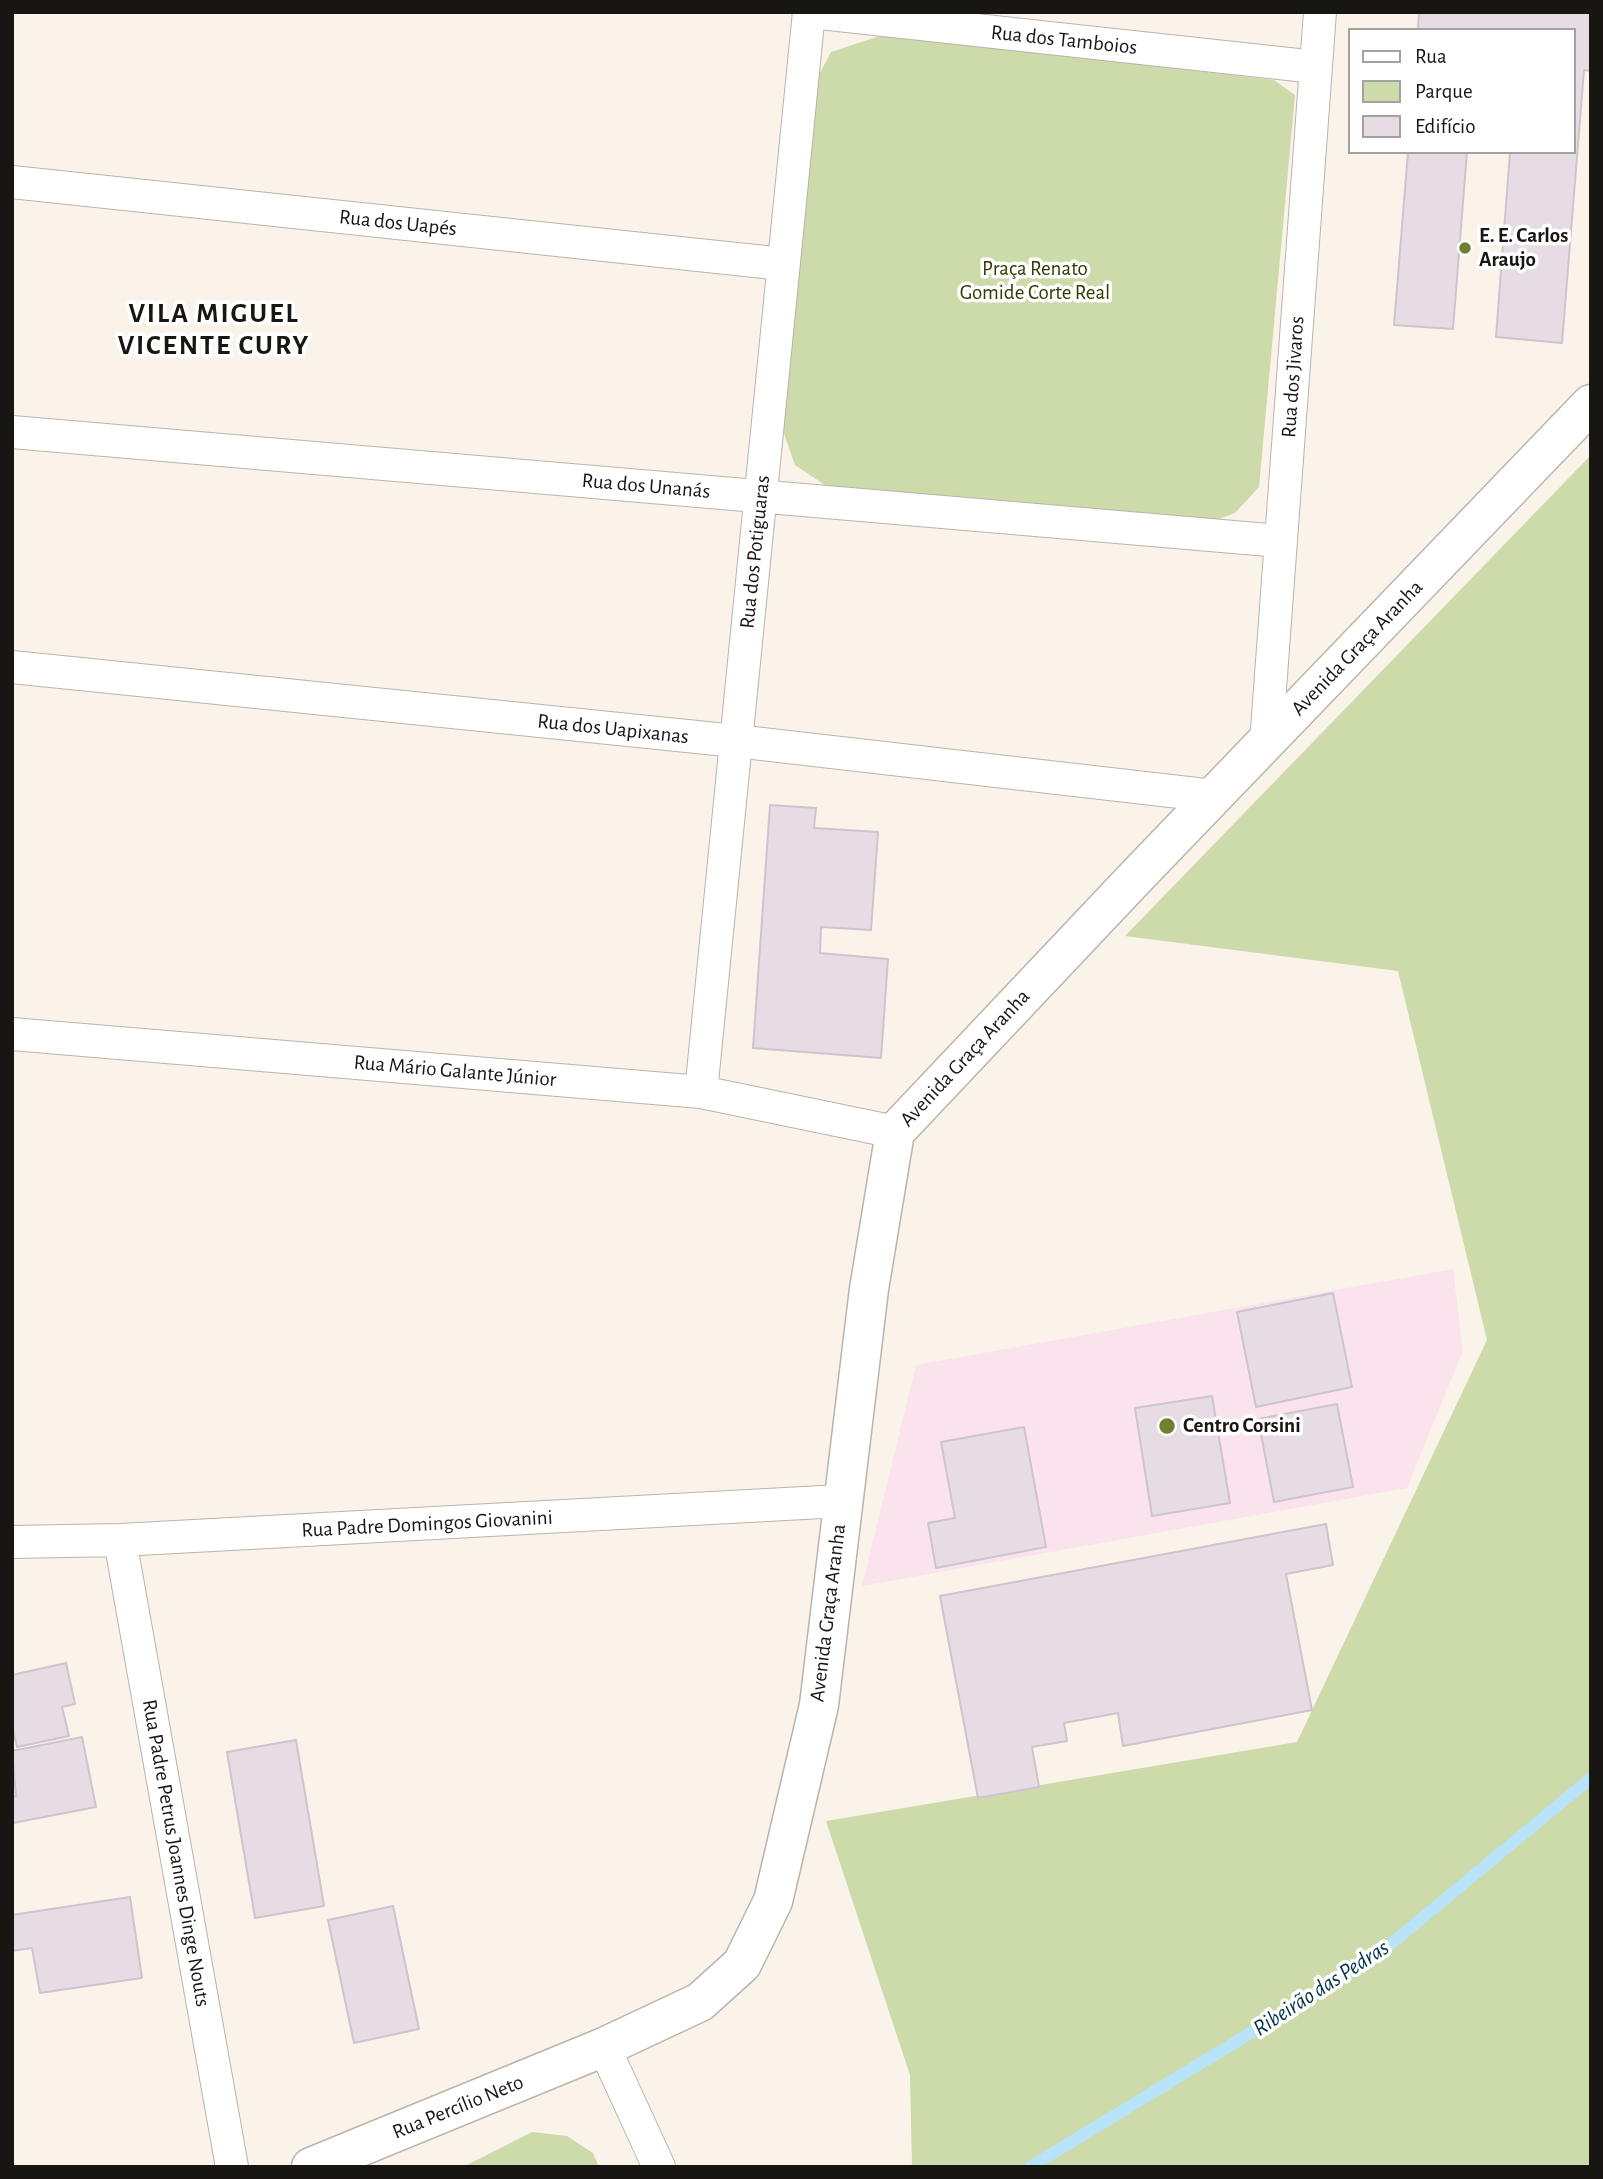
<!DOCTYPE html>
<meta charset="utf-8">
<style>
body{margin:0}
#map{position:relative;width:1603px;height:2179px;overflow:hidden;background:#faf3ea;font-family:"Alegreya Sans",sans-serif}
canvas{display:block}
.frame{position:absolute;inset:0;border:14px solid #181613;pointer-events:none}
.legend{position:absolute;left:1348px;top:28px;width:228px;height:126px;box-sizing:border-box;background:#fff;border:2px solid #a3a2a1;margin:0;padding:9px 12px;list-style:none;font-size:21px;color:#181613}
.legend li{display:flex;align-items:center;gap:14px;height:35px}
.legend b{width:35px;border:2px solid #a3a2a1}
</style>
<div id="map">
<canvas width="1603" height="2179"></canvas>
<div class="frame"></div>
<ul class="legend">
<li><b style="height:9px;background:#fff"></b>Rua</li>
<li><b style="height:19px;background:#cddaaa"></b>Parque</li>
<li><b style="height:19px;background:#e5dce4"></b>Edifício</li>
</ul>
</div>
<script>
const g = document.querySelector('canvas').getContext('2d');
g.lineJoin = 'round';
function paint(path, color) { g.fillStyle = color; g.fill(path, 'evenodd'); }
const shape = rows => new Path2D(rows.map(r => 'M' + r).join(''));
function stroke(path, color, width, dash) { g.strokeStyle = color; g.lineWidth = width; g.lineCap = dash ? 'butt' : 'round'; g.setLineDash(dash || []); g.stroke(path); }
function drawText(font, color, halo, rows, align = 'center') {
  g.font = font + ' "Alegreya Sans",sans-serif'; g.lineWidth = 7; g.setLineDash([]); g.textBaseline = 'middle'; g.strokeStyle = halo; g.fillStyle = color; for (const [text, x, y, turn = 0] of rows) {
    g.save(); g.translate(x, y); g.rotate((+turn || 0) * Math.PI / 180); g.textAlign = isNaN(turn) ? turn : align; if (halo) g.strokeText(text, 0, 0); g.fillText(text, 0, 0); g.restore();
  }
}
paint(shape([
 [1453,1269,1463,1351,1407,1488,862,1586,916,1365]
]), '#fbe3ed');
paint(shape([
 [886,34,1274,80,1295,95,1259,487,1235,513,1197,527,834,491,795,465,781,425,814,84,831,52],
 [1591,455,1591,2167,912,2167,910,2075,826,1821,1297,1742,1487,1340,1398,971,1125,936],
 [532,2132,567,2136,593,2153,599,2167,463,2167]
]), '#cddaaa');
stroke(shape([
 [1030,2167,1374,1958,1591,1778]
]), '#b8e3f8', 12);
const building = shape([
 [1419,12,1591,12,1591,71,1584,70,1562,343,1496,337,1510,152,1573,152,1573,30,1418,30,1419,12],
 [1408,152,1467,152,1453,329,1394,325,1408,152],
 [770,805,816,808,814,828,878,832,871,930,821,927,820,953,888,959,881,1058,753,1048,770,805],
 [1333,1293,1352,1387,1256,1407,1237,1312,1333,1293],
 [1212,1396,1230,1503,1152,1516,1135,1408,1212,1396],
 [1337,1404,1353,1487,1274,1502,1258,1419,1337,1404],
 [1024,1427,1046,1547,936,1568,928,1523,955,1518,941,1442,1024,1427],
 [1326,1524,1333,1565,1286,1574,1312,1710,1123,1746,1118,1713,1064,1723,1067,1741,1032,1747,1039,1787,978,1798,940,1596,1326,1524],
 [66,1663,75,1704,62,1707,69,1736,17,1747,12,1725,12,1675,66,1663],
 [82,1737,96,1807,13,1823,12,1797,16,1796,12,1751,82,1737],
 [296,1740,324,1906,255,1918,227,1752,296,1740],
 [130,1897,142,1978,40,1993,32,1948,12,1951,12,1915,130,1897],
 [393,1906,419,2029,354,2043,328,1920,393,1906]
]);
paint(building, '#e5dce4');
stroke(building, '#cdc4cd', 2);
const street = shape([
 [811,12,1316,67],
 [12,182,783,264],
 [12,432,1280,541],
 [12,667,736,741,1214,796],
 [1266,743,1320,12],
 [12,1034,701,1092,895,1132],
 [701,1092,809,12],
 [120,1540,232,2167],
 [12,1542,120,1540,841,1501],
 [604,2047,659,2167]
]);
const secondary = shape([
 [311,2167,604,2047,700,2002,742,1964,773,1901,819,1705,869,1289,895,1132,1135,878,1591,404]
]);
stroke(street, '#bab4ab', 34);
stroke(secondary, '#bab4ab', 41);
stroke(street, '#fff', 32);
stroke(secondary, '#fff', 38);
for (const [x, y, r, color] of [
 [1465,248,7,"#71802e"],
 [1167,1426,9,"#71802e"]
]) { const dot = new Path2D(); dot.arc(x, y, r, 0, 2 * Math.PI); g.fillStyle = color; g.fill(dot); stroke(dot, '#fff', 2.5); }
drawText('21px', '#181613', '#fff', [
 ["Rua dos Tamboios",1064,40,6],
 ["Rua dos Uapés",398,223,6],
 ["Rua dos Jivaros",1293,377,-86],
 ["Rua dos Unanás",646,486,5],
 ["Rua dos Potiguaras",755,552,-84],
 ["Avenida Graça Aranha",1357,648,-46],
 ["Rua dos Uapixanas",613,729,6],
 ["Avenida Graça Aranha",965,1058,-47],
 ["Rua Mário Galante Júnior",455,1071,5],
 ["Rua Padre Domingos Giovanini",427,1524,-3],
 ["Avenida Graça Aranha",828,1613,-83],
 ["Rua Padre Petrus Joannes Dinge Nouts",176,1853,80],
 ["Rua Percílio Neto",458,2107,-22]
]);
drawText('bold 21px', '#181613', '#fff', [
 ["E. E. Carlos",1479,236],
 ["Araujo",1479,260],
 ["Centro Corsini",1183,1426]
], 'left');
drawText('21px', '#333d03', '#fff', [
 ["Praça Renato",1035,269],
 ["Gomide Corte Real",1035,293]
]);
drawText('italic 23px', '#033547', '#fff', [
 ["Ribeirão das Pedras",1321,1988,-33]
]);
g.letterSpacing = '2px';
drawText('bold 28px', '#181613', '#fff', [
 ["VILA MIGUEL",214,314],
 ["VICENTE CURY",214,346]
]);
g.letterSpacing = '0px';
</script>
